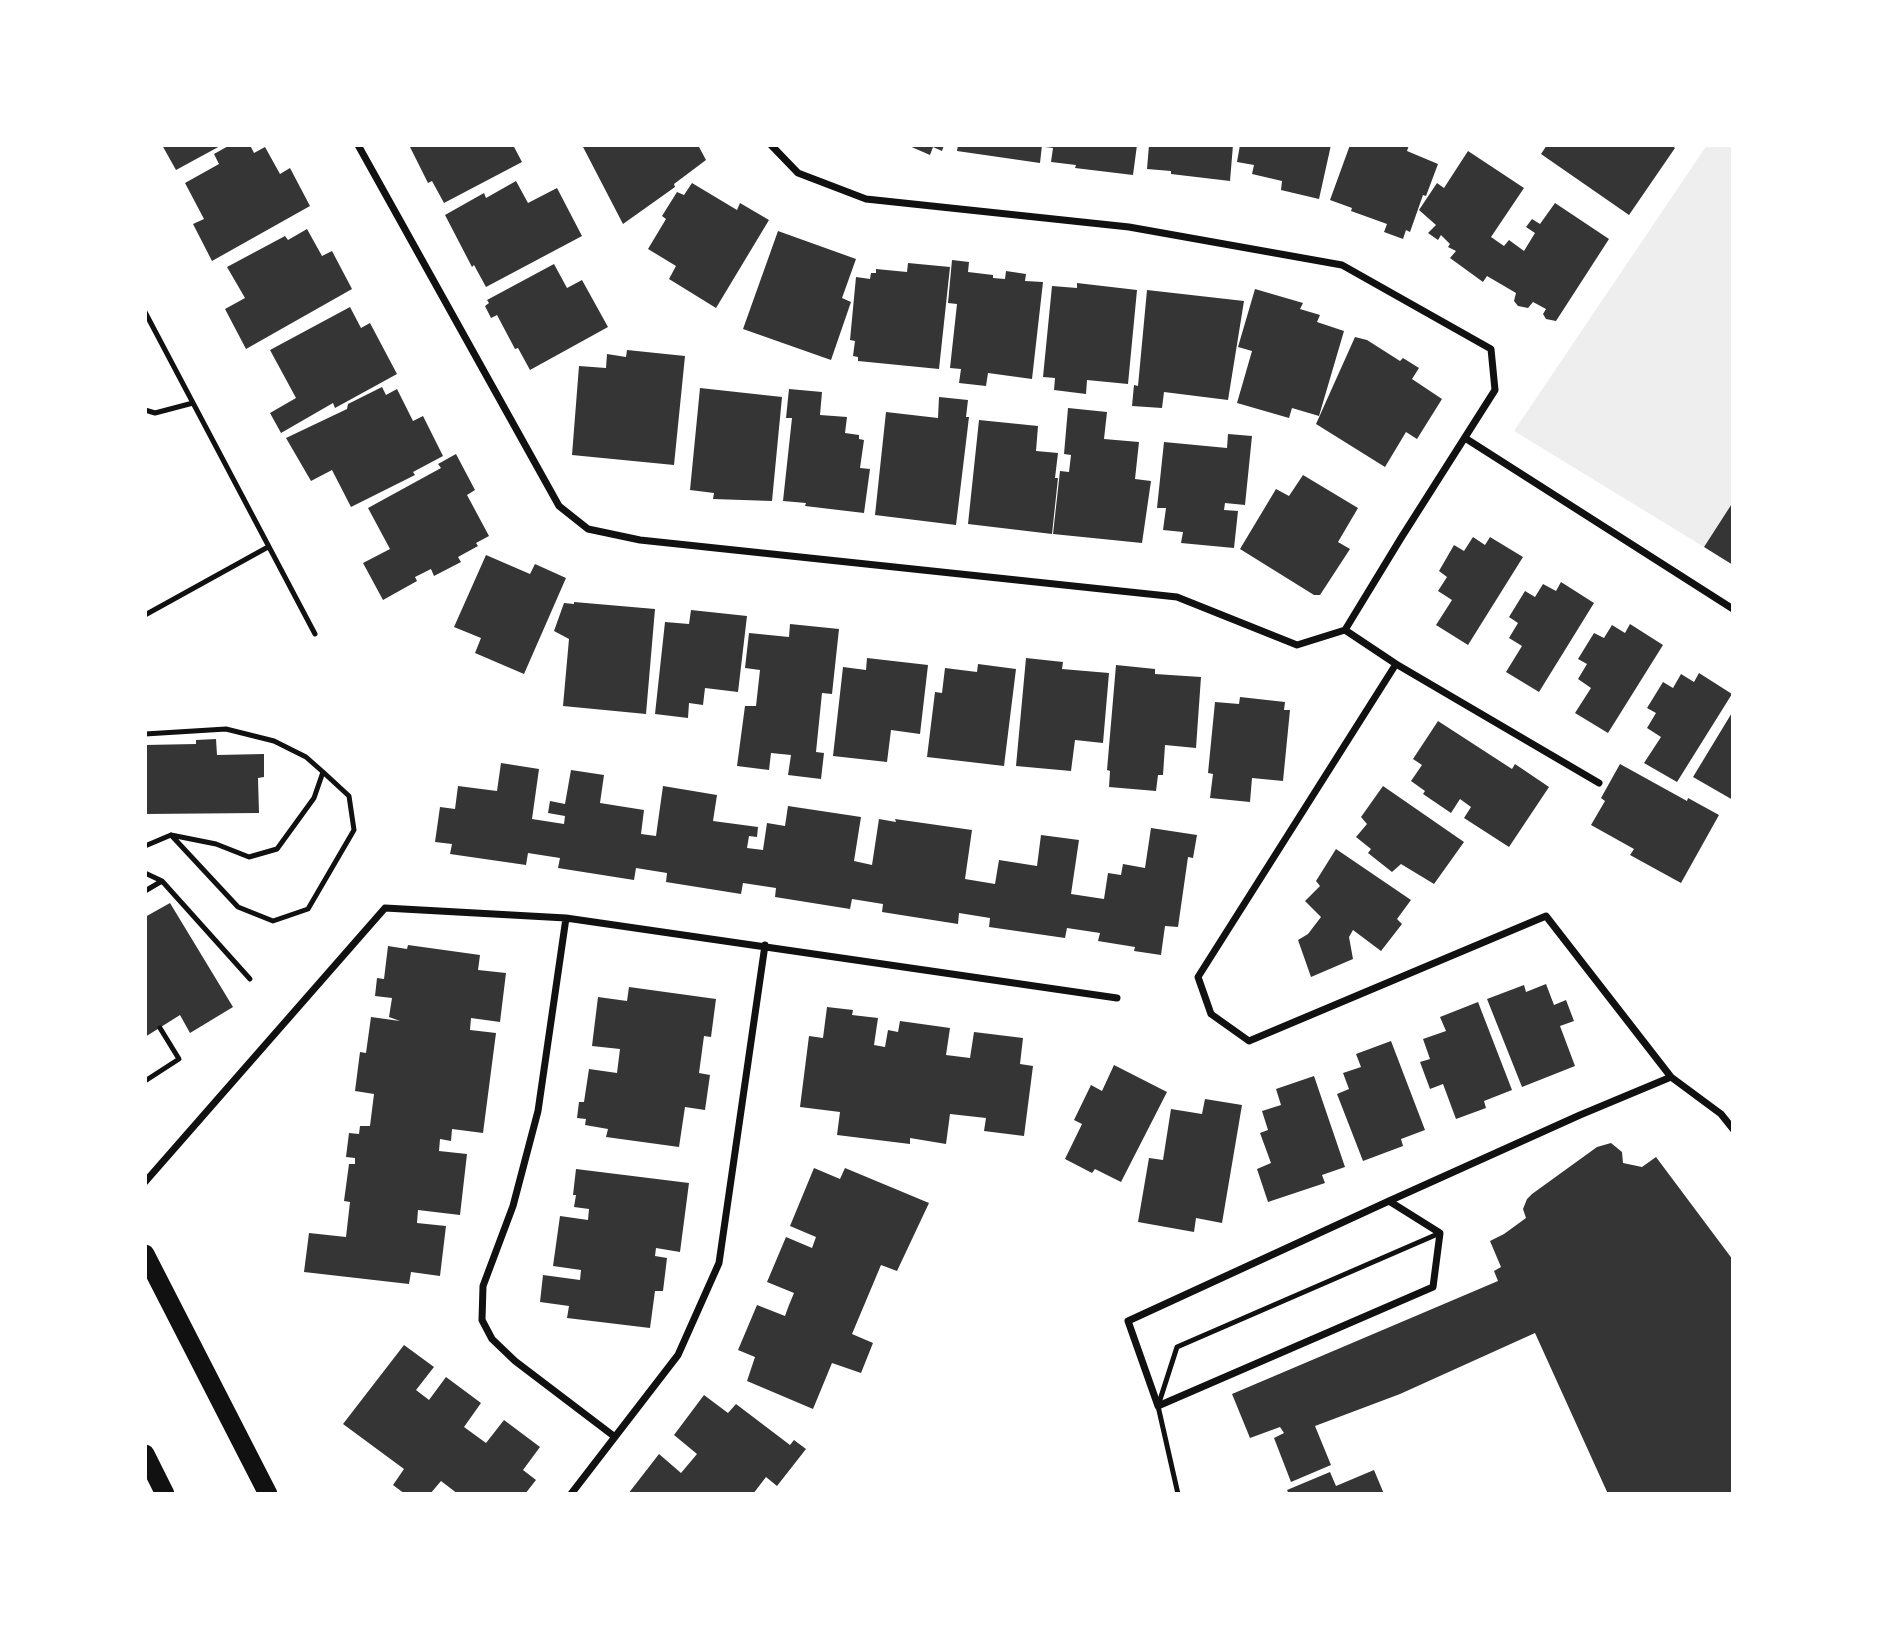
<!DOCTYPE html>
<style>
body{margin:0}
#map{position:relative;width:1878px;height:1639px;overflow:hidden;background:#fff;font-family:"Playfair Display",serif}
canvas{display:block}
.frame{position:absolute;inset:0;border:147px solid #fff;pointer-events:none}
</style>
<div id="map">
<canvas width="1878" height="1639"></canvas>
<div class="frame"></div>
</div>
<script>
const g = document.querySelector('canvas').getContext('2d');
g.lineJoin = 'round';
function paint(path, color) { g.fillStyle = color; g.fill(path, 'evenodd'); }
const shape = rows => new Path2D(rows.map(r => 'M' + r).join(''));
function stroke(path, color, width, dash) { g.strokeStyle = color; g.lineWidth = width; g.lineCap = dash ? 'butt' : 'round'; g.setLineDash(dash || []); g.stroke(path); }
paint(shape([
 [1707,145,1733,145,1733,502,1704,547,1514,431]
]), '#eee');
paint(shape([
 [162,145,222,145,176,170],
 [230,145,250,145,254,153,265,147,280,174,290,168,310,206,212,261,193,224,204,219,185,183,219,164,214,154],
 [409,145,513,145,522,162,444,203,432,181,428,183],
 [582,145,698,145,706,160,674,184,675,187,623,224],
 [907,145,944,145,942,151,933,147,930,155],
 [958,145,1042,145,1040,163,957,151],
 [1045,145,1137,145,1133,175,1075,168,1076,165,1051,162,1053,148,1045,147],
 [1149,145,1233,145,1230,181,1171,174,1171,171,1147,169],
 [1240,145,1331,145,1319,199,1281,190,1282,181,1252,174,1254,165,1237,162],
 [1350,145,1409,145,1407,151,1438,164,1426,196,1423,195,1410,232,1406,230,1403,239,1384,232,1387,224,1351,211,1352,208,1330,200],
 [1547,145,1671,145,1675,148,1629,215,1541,154],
 [1468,151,1524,188,1491,237,1504,246,1509,240,1524,251,1535,233,1526,227,1532,219,1540,224,1555,203,1609,239,1556,321,1546,319,1543,314,1546,309,1533,302,1528,308,1518,306,1514,301,1516,293,1487,276,1483,282,1450,258,1456,251,1448,247,1450,244,1441,235,1438,240,1428,233,1436,225,1419,210,1437,183,1444,188],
 [516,181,528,203,557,188,582,236,486,287,474,265,472,267,445,215,484,193,486,198],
 [692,183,737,210,740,203,769,220,716,308,669,279,676,266,648,249,666,219,662,216,677,192,684,195],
 [307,229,322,256,332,251,352,289,246,349,225,309,245,298,227,267,285,236,288,240],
 [778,231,856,259,842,298,851,302,831,360,743,329],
 [952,260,969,262,968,272,993,275,993,278,1005,279,1006,271,1026,274,1025,281,1043,282,1032,379,988,373,986,386,959,383,961,369,950,368,957,304,948,303],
 [908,263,950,267,939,369,858,361,858,357,853,356,855,341,850,340,856,277,870,279,871,273,876,273,876,269,907,272],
 [554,264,567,288,582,280,608,327,530,370,518,348,515,349,497,315,491,318,485,306,489,303,487,300],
 [1077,283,1137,290,1128,384,1087,380,1086,394,1054,390,1055,378,1043,377,1052,286,1077,288],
 [1255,289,1303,303,1300,309,1320,315,1317,322,1344,331,1319,416,1292,408,1289,418,1237,403,1252,351,1238,347],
 [1147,290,1244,301,1228,400,1164,392,1162,408,1132,406,1134,385,1138,386],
 [350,307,361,328,370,323,397,374,335,408,333,403,281,433,270,413,296,398,270,350],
 [1355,337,1367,340,1400,361,1403,358,1419,368,1412,379,1442,399,1417,439,1406,432,1385,467,1316,424],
 [627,350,685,356,674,465,572,455,579,366,606,368,607,354,626,357],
 [382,387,386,395,397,389,413,421,423,416,443,456,413,472,415,475,351,507,332,470,311,481,286,438,347,409,348,404],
 [700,388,782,397,772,501,713,499,714,493,690,490],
 [789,389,822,392,820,415,847,417,845,433,859,435,859,439,864,440,860,468,870,469,864,513,805,506,806,503,783,501,792,418,786,418],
 [939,397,968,400,966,417,969,417,956,525,875,515,886,412,938,418],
 [1068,408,1107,412,1104,439,1139,442,1135,479,1151,481,1142,543,1053,534,1060,471,1069,472,1071,455,1064,454],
 [979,420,1038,426,1036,451,1058,453,1055,478,1058,478,1052,534,968,524],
 [1228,434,1252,436,1245,505,1225,503,1224,510,1238,511,1234,548,1181,543,1183,532,1163,530,1166,508,1157,508,1164,442,1227,448],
 [456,454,475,490,467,495,489,536,476,543,478,546,458,557,461,562,434,576,431,569,415,577,417,581,383,600,363,563,390,549,368,508,441,468,438,464],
 [1303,475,1358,508,1338,542,1350,549,1320,595,1314,595,1240,549,1276,489,1289,496],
 [1733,502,1733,565,1704,547],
 [1473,537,1485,545,1490,537,1523,557,1468,645,1436,625,1452,600,1438,591,1447,577,1439,571,1454,545,1464,551],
 [486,555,530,574,535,564,566,578,524,674,475,653,481,638,454,627],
 [1561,582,1594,603,1539,692,1506,672,1522,646,1509,638,1518,623,1509,617,1525,591,1535,597,1543,584,1556,591],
 [574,602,655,609,646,714,563,706,569,639,554,631,564,603,574,604],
 [691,610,747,616,738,692,705,688,703,705,689,703,688,718,655,714,665,622,689,624],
 [790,624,839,629,832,694,822,693,816,752,824,753,821,779,788,775,791,755,771,753,769,770,737,766,745,706,756,706,760,670,745,668,749,633,789,637],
 [1630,624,1663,645,1608,733,1575,713,1591,688,1578,679,1587,664,1578,659,1594,633,1604,638,1612,625,1625,633],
 [867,658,928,665,920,734,891,730,887,762,833,756,843,667,866,670],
 [1026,658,1063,662,1062,669,1109,673,1103,743,1075,740,1071,771,1016,766],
 [978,664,1016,669,1004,766,927,757,935,692,942,693,945,668,977,672],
 [1116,665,1155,669,1155,674,1201,677,1196,748,1165,745,1163,775,1158,775,1156,791,1109,787,1110,771,1107,770],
 [1699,673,1732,694,1677,782,1644,763,1661,737,1647,728,1656,713,1647,708,1663,682,1673,688,1681,674,1694,682],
 [1240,697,1285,702,1284,710,1290,710,1283,781,1252,778,1250,802,1210,798,1213,774,1208,773,1215,702,1239,704],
 [1733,711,1733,800,1693,777],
 [1438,721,1512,769,1515,764,1549,787,1509,847,1464,818,1471,807,1460,799,1451,813,1423,794,1425,791,1411,781,1422,765,1413,759],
 [216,739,217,755,264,754,264,777,258,778,259,813,145,814,145,745,196,744,196,740],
 [501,763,539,769,532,819,564,824,565,816,548,813,550,801,565,804,571,770,604,775,600,803,644,810,641,834,656,836,663,786,717,795,713,821,758,827,757,837,749,836,747,848,763,850,767,823,785,826,788,806,861,817,854,861,872,865,879,819,896,822,895,819,972,830,965,879,995,884,999,860,1037,866,1041,835,1079,840,1071,894,1104,899,1108,873,1121,875,1123,864,1145,868,1151,828,1197,835,1193,858,1188,857,1178,927,1165,926,1161,955,1134,951,1135,947,1098,941,1100,933,1067,928,1065,938,989,927,990,918,959,913,958,924,882,912,883,904,852,899,850,909,775,897,776,888,743,883,741,894,666,882,667,873,636,868,634,880,558,868,560,858,528,853,526,865,450,854,452,844,435,842,440,807,455,809,458,786,497,791],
 [1620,764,1687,801,1688,798,1719,815,1681,883,1630,855,1634,849,1591,825,1605,801,1601,798],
 [1383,786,1464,842,1434,884,1401,864,1392,872,1368,853,1371,849,1356,837,1367,824,1361,817],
 [1336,849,1411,900,1397,919,1402,924,1381,951,1353,930,1349,937,1353,959,1311,977,1298,940,1308,934,1321,917,1305,901,1320,886,1316,881],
 [170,903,233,1007,190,1033,180,1015,145,1037,145,917],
 [408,945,480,955,478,970,506,973,500,1022,471,1018,470,1030,496,1033,483,1133,452,1129,451,1141,440,1139,439,1151,467,1154,460,1215,418,1210,417,1223,446,1226,440,1276,411,1272,409,1284,304,1272,309,1233,346,1237,350,1202,344,1201,349,1164,355,1164,355,1158,346,1157,349,1133,359,1134,360,1126,370,1126,374,1094,355,1091,360,1052,366,1053,371,1017,400,1021,389,1017,392,998,375,996,377,978,384,979,388,946,407,949],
 [1546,984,1554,1005,1566,1000,1574,1021,1560,1026,1575,1066,1522,1087,1487,999,1524,985,1526,992],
 [629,987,716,999,711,1037,704,1036,699,1073,710,1075,705,1110,685,1107,679,1147,606,1137,608,1129,585,1125,586,1119,577,1118,579,1102,584,1102,589,1069,617,1073,620,1049,592,1046,598,997,627,1001],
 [1478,1002,1512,1090,1484,1101,1486,1108,1456,1119,1443,1084,1430,1089,1420,1062,1430,1059,1423,1039,1446,1031,1440,1017],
 [827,1007,853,1010,852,1015,878,1018,874,1045,885,1047,888,1030,898,1032,900,1021,950,1028,946,1055,970,1058,974,1032,1023,1038,1020,1064,1033,1066,1024,1136,984,1131,986,1118,950,1114,946,1144,910,1138,910,1144,837,1135,840,1112,800,1107,809,1036,823,1038],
 [1391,1041,1425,1130,1401,1139,1403,1146,1363,1161,1337,1094,1349,1089,1343,1073,1361,1067,1356,1054],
 [1114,1065,1167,1092,1121,1182,1095,1169,1092,1173,1065,1159,1082,1124,1074,1120,1091,1085,1102,1091],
 [1314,1076,1345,1167,1322,1175,1325,1183,1268,1202,1257,1169,1271,1163,1260,1133,1268,1130,1262,1111,1281,1105,1276,1089],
 [1205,1099,1242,1105,1222,1223,1196,1218,1194,1232,1138,1222,1149,1158,1163,1160,1171,1109,1202,1114],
 [1611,1143,1622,1152,1623,1163,1642,1167,1656,1157,1733,1260,1733,1494,1608,1494,1535,1333,1400,1394,1315,1426,1331,1465,1291,1482,1274,1438,1284,1433,1280,1427,1250,1438,1232,1394,1498,1281,1494,1271,1501,1267,1490,1241,1504,1234,1526,1218,1523,1209,1527,1199,1532,1194,1597,1147],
 [814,1168,840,1179,845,1168,929,1203,897,1271,881,1265,852,1334,873,1343,861,1373,832,1363,813,1409,747,1381,755,1357,738,1350,757,1305,785,1316,789,1305,794,1293,767,1282,786,1237,812,1248,816,1237,790,1226],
 [576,1169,689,1183,680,1252,656,1248,655,1256,667,1258,663,1291,655,1291,650,1328,567,1318,569,1306,540,1302,543,1275,580,1280,581,1270,553,1266,560,1216,588,1220,589,1209,574,1207,576,1195,573,1195],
 [404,1345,434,1367,416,1390,429,1400,446,1377,481,1403,464,1427,486,1443,504,1420,540,1447,523,1470,536,1480,525,1494,458,1494,441,1481,430,1494,405,1494,393,1485,404,1469,343,1424],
 [704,1395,728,1413,736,1404,790,1445,794,1440,806,1449,777,1486,766,1477,753,1494,628,1494,659,1454,681,1473,697,1454,674,1435],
 [1374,1470,1384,1494,1289,1494,1287,1490,1330,1472,1336,1486]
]), '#353535');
stroke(shape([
 [145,312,315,634],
 [145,410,155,413,193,403],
 [145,615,268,547],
 [145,734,226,729,274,741,306,757,323,772,314,798,277,849,249,857,216,844,171,835,145,846],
 [171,835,238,907,273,921,308,909,354,830,349,796,323,772],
 [145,873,162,881,250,979],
 [145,891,162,881],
 [145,1081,179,1059,160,1028],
 [1178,1494,1158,1406,1177,1347,1440,1233]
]), '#111', 5);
stroke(shape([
 [358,145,559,506,588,529,640,540,1177,597,1297,645,1345,630],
 [771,145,798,173,866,199,1129,227,1342,265,1491,349,1495,390,1401,538,1345,630],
 [1465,438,1733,609],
 [1345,630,1396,664,1599,783],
 [1396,664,1198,977,1211,1014,1249,1041,1546,916,1671,1077],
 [566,918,538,1111,513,1206,483,1286,482,1320,492,1339,515,1361,615,1437],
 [145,1182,385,908,566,918,1117,998],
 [1389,1201,1440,1233,1433,1287,1158,1406,1128,1321,1389,1201],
 [1389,1201,1580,1115,1671,1077,1721,1114,1733,1129],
 [571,1494,678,1355,719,1263,765,945]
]), '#111', 7);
stroke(shape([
 [145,1254,268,1494],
 [145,1454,165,1494]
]), '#111', 19);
</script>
